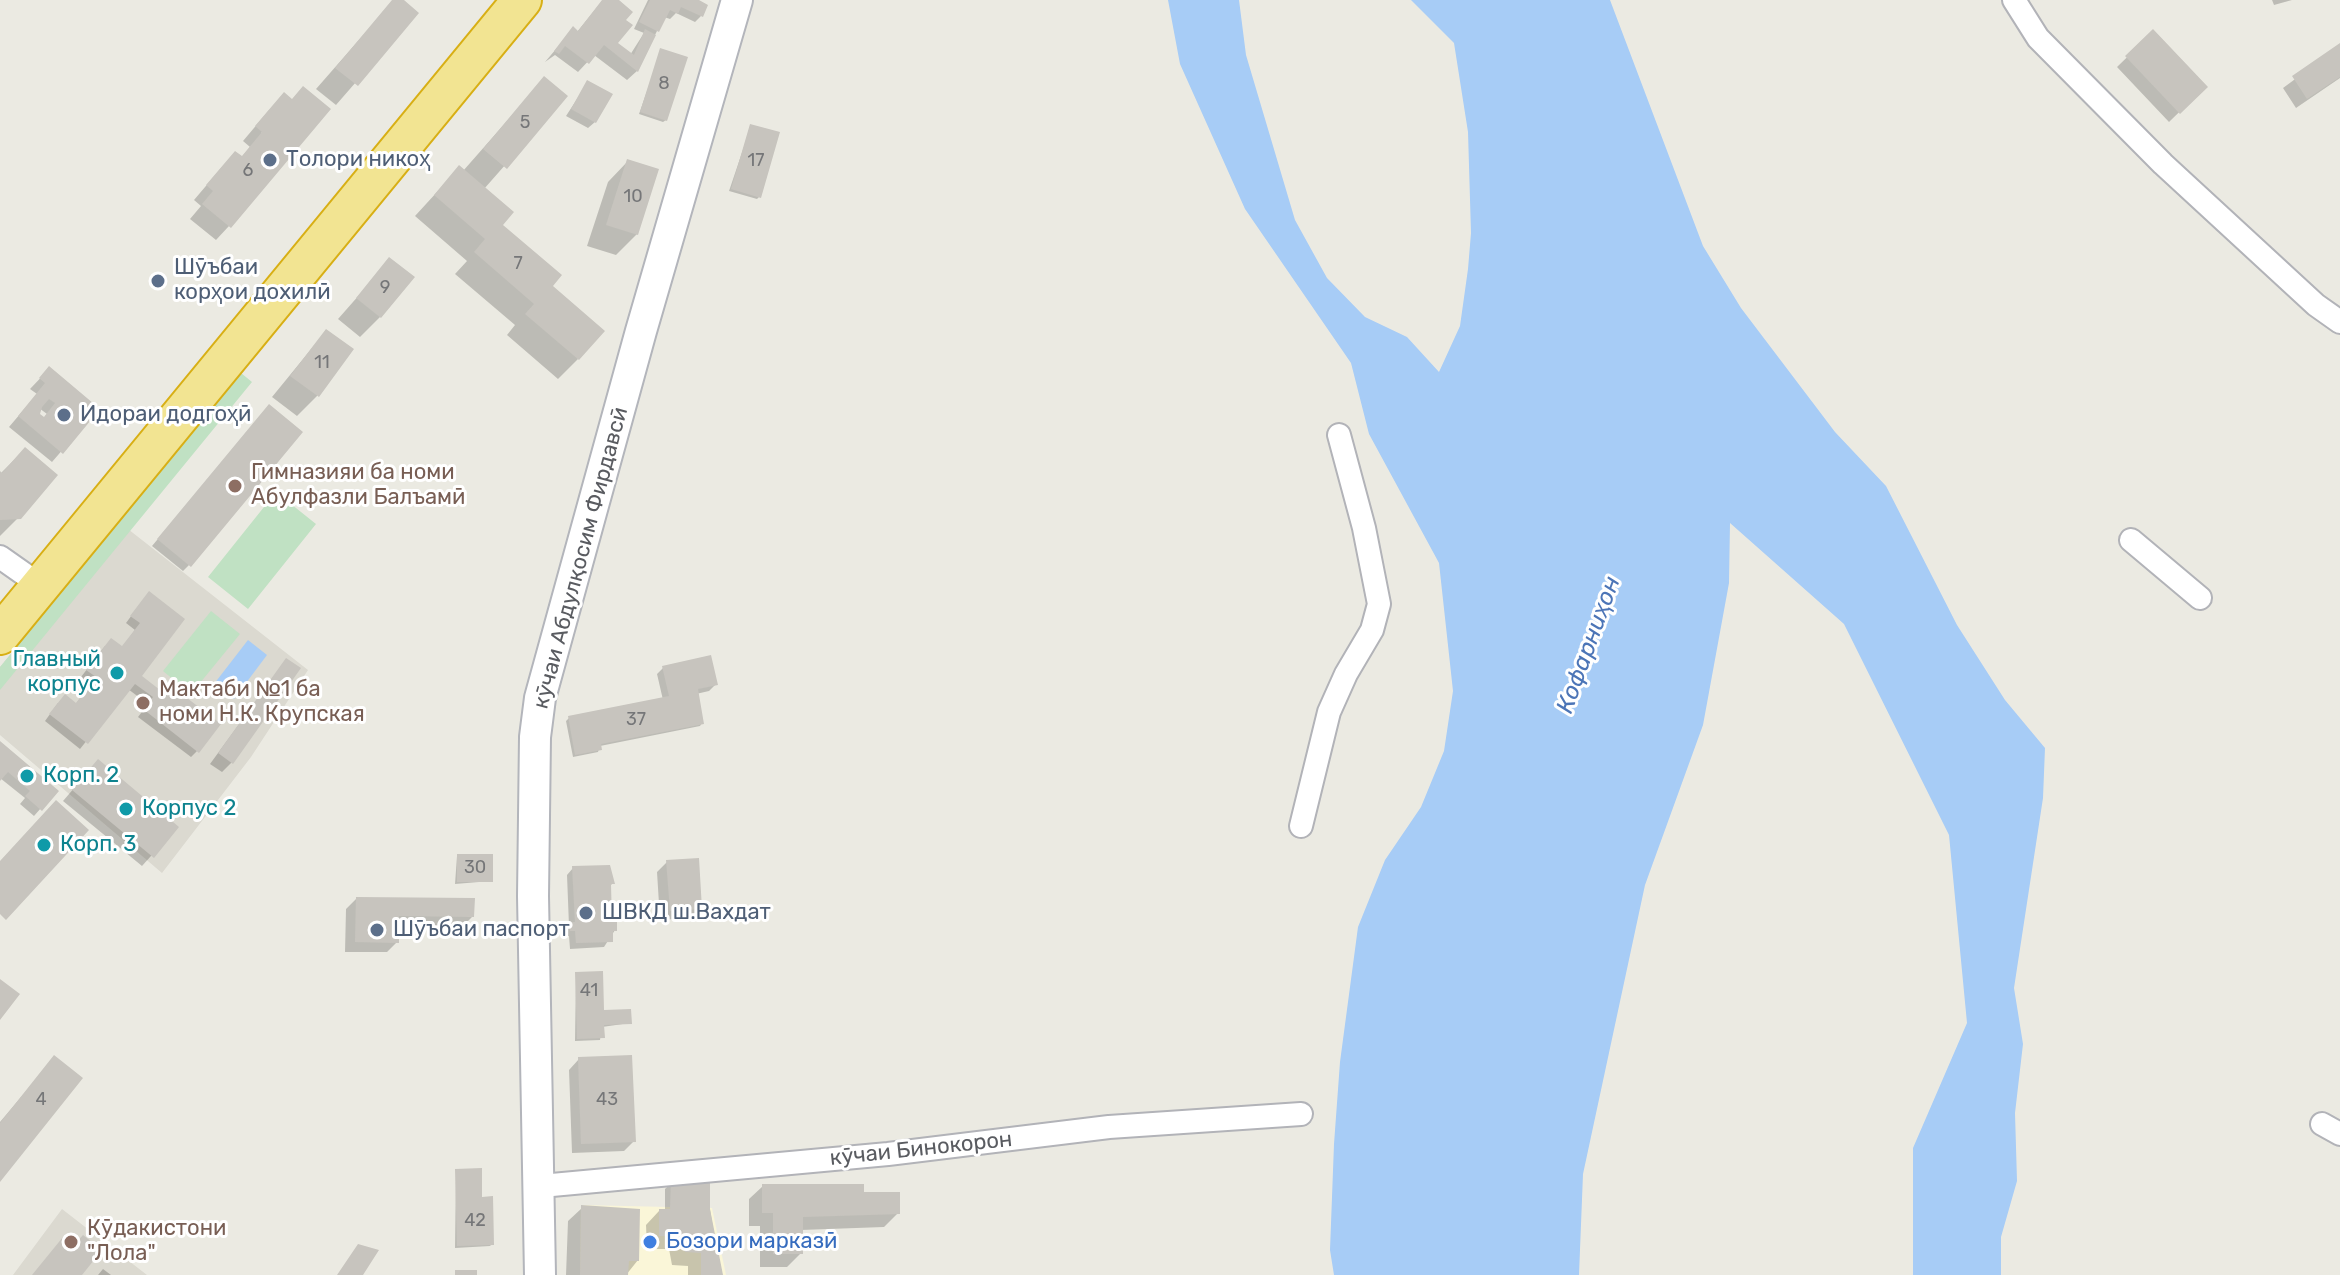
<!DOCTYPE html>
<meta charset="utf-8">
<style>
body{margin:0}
canvas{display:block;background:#ebeae2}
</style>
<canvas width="2340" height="1275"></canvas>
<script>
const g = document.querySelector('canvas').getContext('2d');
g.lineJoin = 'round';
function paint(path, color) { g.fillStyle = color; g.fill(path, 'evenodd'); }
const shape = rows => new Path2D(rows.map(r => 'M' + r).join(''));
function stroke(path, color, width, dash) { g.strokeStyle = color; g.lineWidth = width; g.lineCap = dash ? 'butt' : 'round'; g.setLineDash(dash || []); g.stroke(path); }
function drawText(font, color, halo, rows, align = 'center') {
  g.font = font + ' Rubik,sans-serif'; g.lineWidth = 6; g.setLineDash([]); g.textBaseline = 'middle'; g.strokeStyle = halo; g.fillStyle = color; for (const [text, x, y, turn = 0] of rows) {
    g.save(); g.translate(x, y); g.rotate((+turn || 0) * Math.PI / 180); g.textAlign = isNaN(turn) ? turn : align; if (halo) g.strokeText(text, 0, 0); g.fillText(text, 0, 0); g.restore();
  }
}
paint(shape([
 [581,1205,712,1208,726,1275,580,1275]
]), '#faf6d8');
paint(shape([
 [119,522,308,670,251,757,162,873,0,735,0,667],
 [62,1209,147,1275,13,1275]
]), '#dbd9d0');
paint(shape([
 [241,373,252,382,0,690,0,667],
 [276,492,316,524,248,609,208,577],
 [211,611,240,634,191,694,163,671]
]), '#c0e1c3');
paint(shape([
 [1168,0,1239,0,1246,55,1295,220,1327,278,1365,317,1407,337,1439,372,1460,326,1468,269,1471,233,1468,132,1454,43,1411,0,1610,0,1703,246,1741,308,1835,432,1886,486,1957,625,2005,700,2045,748,2043,798,2014,988,2023,1044,2015,1113,2017,1181,2001,1237,2001,1275,1913,1275,1913,1148,1967,1023,1949,835,1844,624,1730,523,1729,583,1703,725,1645,885,1583,1174,1579,1275,1334,1275,1330,1250,1334,1144,1340,1062,1358,927,1385,860,1421,807,1444,751,1453,691,1439,563,1369,434,1351,363,1245,209,1180,64],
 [248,640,267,655,234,699,214,684]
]), '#a7ccf6');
paint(shape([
 [394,0,401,0,416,13,336,105,316,89],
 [603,0,616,0,623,20,615,43,630,55,644,33,634,29,648,0,698,0,701,16,695,22,676,13,670,19,664,17,637,71,627,80,594,55,578,72,555,55,545,62,573,29,577,32],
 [2272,0,2292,0,2274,5],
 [2153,32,2205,87,2169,122,2117,67],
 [2340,46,2340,78,2296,108,2283,88],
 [661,51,666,120,663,122,639,114],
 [544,79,565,97,484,189,500,225,550,286,578,359,558,379,507,335,515,325,455,274,467,261,415,216,459,168,463,171],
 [588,82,595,122,588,128,566,116],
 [270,109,229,226,216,240,190,219,201,206,194,200,222,167,241,158,250,147,243,141],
 [751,126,759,197,757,199,729,191],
 [628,161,637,234,616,255,587,246,608,182],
 [390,260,380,317,360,337,338,319],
 [326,331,317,396,297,416,272,397],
 [49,369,97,410,52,462,9,427,37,394,30,389],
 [39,408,47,414,43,419,38,414],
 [263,413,189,565,183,571,152,546],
 [25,449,19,517,0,536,0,474],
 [143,600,139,676,197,751,191,757,138,717,148,704,128,689,80,749,45,721,58,703,75,705,91,684,81,677,105,646,122,648,135,630,126,623],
 [286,660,232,762,222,772,210,764],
 [663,668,716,684,709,691,696,694,702,723,700,726,600,746,598,752,573,757,566,721,569,718,663,700,657,674],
 [0,743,56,791,34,816,20,804,25,798,0,778],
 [88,772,177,827,142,866,63,801],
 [457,856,491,881,455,884],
 [667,862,700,908,690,918,660,920,657,872],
 [573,868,612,884,609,887,610,924,615,930,604,947,570,949,569,936,564,936,569,926,567,875],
 [356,899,472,917,462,927,397,926,397,942,387,952,345,952,346,909],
 [576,974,602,1012,630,1023,602,1027,600,1040,575,1041],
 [54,1058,0,1179,0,1122],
 [579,1059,634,1141,624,1151,572,1153,569,1070],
 [456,1171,480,1199,492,1244,490,1246,455,1248],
 [671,1183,710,1210,721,1275,688,1275,688,1266,672,1265,669,1249,647,1249,646,1225,659,1211,665,1211,665,1189],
 [763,1186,862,1194,898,1213,884,1227,801,1230,801,1253,787,1267,760,1267,760,1226,749,1226,749,1199],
 [582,1208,638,1260,626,1275,566,1275,568,1221],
 [103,1269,111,1275,98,1275]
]), '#0003');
paint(shape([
 [392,0,404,0,419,13,358,86,335,68],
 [602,0,619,0,633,12,626,20,633,25,618,43,634,55,645,29,656,35,638,72,604,45,589,64,565,46,559,54,554,51,573,26,578,31],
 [650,0,699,0,708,5,703,17,681,7,678,14,670,10,659,32,639,22],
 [2153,29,2208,87,2180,114,2125,56],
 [2340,43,2340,77,2307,99,2292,76],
 [660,48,688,57,667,121,640,112],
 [544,76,568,96,507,169,483,149],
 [587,80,613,94,596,123,571,109],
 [303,86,331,109,231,228,202,204,213,191,206,185,235,151,242,156,262,132,255,126,284,92,292,99],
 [750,124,780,132,761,198,731,189],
 [627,159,659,169,638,235,606,225],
 [459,165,514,212,503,225,562,275,553,286,605,331,579,360,525,314,534,304,474,252,485,239,434,195],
 [389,257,415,277,381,318,356,298],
 [326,329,354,349,319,397,290,376],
 [49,366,100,409,63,454,18,416,45,383,39,378],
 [49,399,55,403,44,417,40,414,42,407],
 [269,404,303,432,191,567,157,539],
 [25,447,58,475,21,519,0,520,0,471,2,473],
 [149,591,185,619,142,676,160,690,166,682,221,724,199,753,143,709,153,697,135,684,88,744,49,714,65,694,76,703,96,677,86,670,111,638,122,646,140,623,130,616],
 [711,655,718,685,698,689,704,724,601,744,602,750,575,755,568,716,669,696,662,666],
 [286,658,301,668,233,764,218,753],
 [0,741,59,791,42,811,25,796,30,791,8,772,0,781],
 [98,759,179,827,154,858,72,790],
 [56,800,89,830,6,920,0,914,0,861],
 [457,854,493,854,493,882,457,882],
 [699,858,702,909,670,911,666,860],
 [610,865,615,884,611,884,612,922,617,922,617,931,613,931,613,942,576,943,575,931,570,931,569,922,575,922,572,866],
 [356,897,475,898,474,917,399,916,399,943,355,942],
 [603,971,604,1010,631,1009,632,1024,604,1025,605,1038,577,1039,575,972],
 [0,979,20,994,0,1020],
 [54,1055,83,1078,0,1182,0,1123],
 [632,1055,636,1142,581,1144,578,1057],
 [482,1168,482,1197,493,1196,494,1245,457,1246,455,1169],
 [671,1181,710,1181,710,1209,723,1275,701,1275,701,1253,685,1252,683,1236,659,1236,659,1209,670,1209],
 [762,1184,864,1184,864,1192,900,1192,900,1214,803,1217,803,1254,773,1254,773,1213,762,1213],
 [581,1205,640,1209,639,1261,629,1261,628,1275,580,1275],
 [83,1235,102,1250,82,1275,32,1275,63,1237,74,1245],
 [358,1244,379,1250,363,1275,337,1275],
 [455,1270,477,1270,477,1275,455,1275]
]), '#c7c4be');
const street = shape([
 [2014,0,2038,38,2163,164,2316,305,2340,322],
 [2131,540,2200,598],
 [0,557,27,576],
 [1301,826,1329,712,1346,674,1372,630,1379,604,1364,528,1339,435],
 [2322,1124,2340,1134],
 [541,1186,888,1154,1109,1127,1301,1114]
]);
const secondary = shape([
 [540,1275,533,896,535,737,540,698,641,331,737,0]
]);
const highway = shape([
 [0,635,522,0]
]);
stroke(street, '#b2b3b8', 26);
stroke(secondary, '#b3b5bb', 34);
stroke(highway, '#d8af15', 42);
stroke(street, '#fff', 22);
stroke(secondary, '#fff', 30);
stroke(highway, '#f2e492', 38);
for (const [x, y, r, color] of [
 [270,160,8,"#5c6f8a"],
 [158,281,8,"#5c6f8a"],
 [64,415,8,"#5c6f8a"],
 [235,486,8,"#8d6e63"],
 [117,673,8,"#0f9aa8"],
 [143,703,8,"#8d6e63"],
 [27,776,8,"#0f9aa8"],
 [126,809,8,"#0f9aa8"],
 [44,845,8,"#0f9aa8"],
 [586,913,8,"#5c6f8a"],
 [377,930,8,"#5c6f8a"],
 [71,1242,8,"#8d6e63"],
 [650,1242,8,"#3f7fe0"]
]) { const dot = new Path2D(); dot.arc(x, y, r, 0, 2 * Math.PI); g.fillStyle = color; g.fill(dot); stroke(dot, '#fff', 3); }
drawText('18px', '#757678', null, [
 ["8",664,84],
 ["5",525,123],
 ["17",756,161],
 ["6",248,171],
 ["10",633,197],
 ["7",518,264],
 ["9",385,288],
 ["11",322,363],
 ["37",636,720],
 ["30",475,868],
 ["41",589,991],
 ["4",41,1100],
 ["43",607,1100],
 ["42",475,1221]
]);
drawText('22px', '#4e5e75', '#fff', [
 ["Толори никоҳ",286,160],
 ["Шӯъбаи",174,268],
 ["корҳои дохилӣ",174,293],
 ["Идораи додгоҳӣ",80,415],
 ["ШВКД ш.Вахдат",602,913],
 ["Шӯъбаи паспорт",393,930]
], 'left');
drawText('22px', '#785e54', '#fff', [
 ["Гимназияи ба номи",251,473],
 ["Абулфазли Балъамӣ",251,498],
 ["Мактаби №1 ба",159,690],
 ["номи Н.К. Крупская",159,715],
 ["Кӯдакистони",87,1229],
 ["\"Лола\"",87,1254]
], 'left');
drawText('22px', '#5a5c61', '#fff', [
 ["кӯчаи Абдулқосим Фирдавсӣ",581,558,-75],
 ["кӯчаи Бинокорон",921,1149,-6]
]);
drawText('22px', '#0d838f', '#fff', [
 ["Главный",101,660,"right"],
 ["корпус",101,685,"right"],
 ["Корп. 2",43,776],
 ["Корпус 2",142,809],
 ["Корп. 3",60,845]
], 'left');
drawText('22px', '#366cbe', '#fff', [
 ["Бозори марказӣ",666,1242]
], 'left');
drawText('italic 24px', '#4c75b7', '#fff', [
 ["Кофарниҳон",1589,645,-70]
]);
</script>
